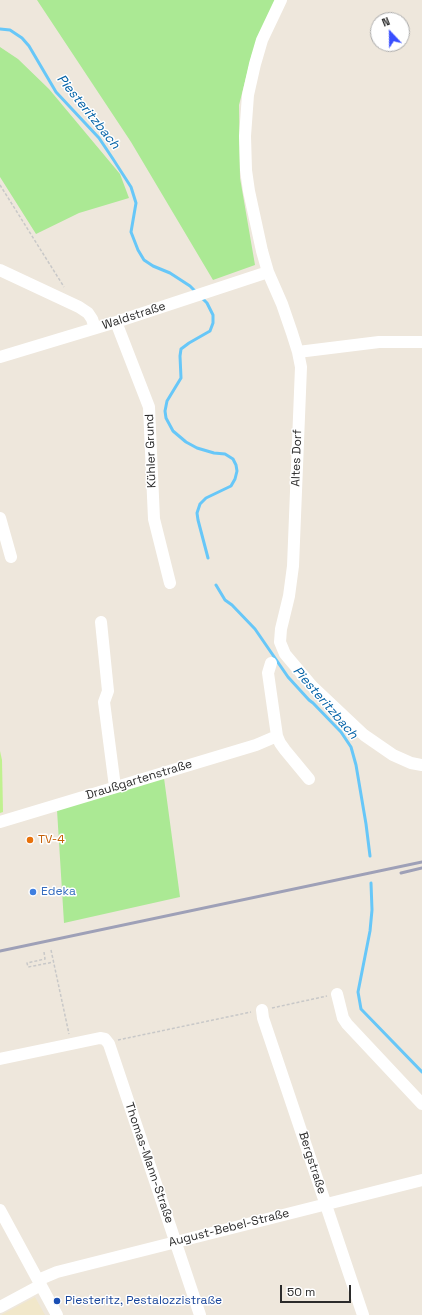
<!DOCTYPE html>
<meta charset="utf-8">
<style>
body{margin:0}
#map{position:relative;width:422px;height:1315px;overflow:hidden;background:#eee7dc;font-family:"Space Grotesk",sans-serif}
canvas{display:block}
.north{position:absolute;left:370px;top:12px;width:40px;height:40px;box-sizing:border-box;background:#fff;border:1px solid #aaa;border-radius:50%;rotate:338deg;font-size:11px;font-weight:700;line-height:16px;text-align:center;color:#2b2b2b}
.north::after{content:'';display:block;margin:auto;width:14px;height:18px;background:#384eff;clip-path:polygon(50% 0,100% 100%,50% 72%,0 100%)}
.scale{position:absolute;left:280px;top:1285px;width:71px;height:18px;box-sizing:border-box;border:2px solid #2b2b2b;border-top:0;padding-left:5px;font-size:12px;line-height:14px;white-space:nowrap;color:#2b2b2b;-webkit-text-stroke:3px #fff;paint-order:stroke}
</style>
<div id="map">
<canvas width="422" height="1315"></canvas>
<div class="north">N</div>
<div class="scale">50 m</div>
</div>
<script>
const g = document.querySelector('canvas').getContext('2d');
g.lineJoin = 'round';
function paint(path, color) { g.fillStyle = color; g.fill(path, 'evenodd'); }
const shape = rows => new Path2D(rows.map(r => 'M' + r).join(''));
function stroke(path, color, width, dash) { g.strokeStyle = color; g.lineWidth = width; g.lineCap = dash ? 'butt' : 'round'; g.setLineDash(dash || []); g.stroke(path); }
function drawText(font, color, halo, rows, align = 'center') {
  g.font = font + ' "Space Grotesk",sans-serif'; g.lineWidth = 3; g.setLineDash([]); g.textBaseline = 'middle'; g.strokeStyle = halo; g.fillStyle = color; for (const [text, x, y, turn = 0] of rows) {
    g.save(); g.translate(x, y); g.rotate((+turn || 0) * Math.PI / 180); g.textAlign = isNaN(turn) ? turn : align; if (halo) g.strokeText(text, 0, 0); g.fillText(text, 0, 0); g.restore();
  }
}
paint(shape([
 [35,1297,45,1315,1,1315]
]), '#f1e7ca');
paint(shape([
 [37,0,275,0,252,54,239,105,240,178,255,265,213,280,131,142],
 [0,47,18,59,49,89,120,174,129,198,79,213,36,234,0,177],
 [164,778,180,897,64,923,57,810]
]), '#abe994');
paint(shape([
 [0,751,2,760,3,812,0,813]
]), '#c0f18f');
stroke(shape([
 [0,29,10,30,22,38,29,46,56,92,99,138,113,159,131,187,136,203,131,232,138,250,144,260,153,266,170,273,190,286,197,293],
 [201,297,207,303,213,315,213,323,210,331,189,343,181,349,180,356,181,378,167,401,165,411,166,418,173,431,186,442,197,448,214,453,225,454,233,459,236,465,237,471,235,479,231,486,206,498,200,504,197,513,198,520,208,558],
 [216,585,225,600,232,605,255,629,288,677,309,700,313,703,341,732,351,747,356,765,366,824,370,856],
 [371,883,372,910,370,931,358,992,361,1009,422,1072]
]), '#67c7f8', 3);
stroke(shape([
 [0,185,64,287],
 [51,950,69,1034],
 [44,952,45,959,27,963,28,967,54,962],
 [272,1008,327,996],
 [118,1040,251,1012]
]), '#c8c8c8', 1.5, [3, 2]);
stroke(shape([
 [281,0,262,40,255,64,248,95,245,136,246,170,249,191,262,251,268,272,282,304,292,333,298,352,301,367,293,566,289,596,281,629,280,642,285,654,312,686,364,735,393,755,411,763,422,765],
 [0,270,79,307,88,313,92,319,95,328],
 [116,322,149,407,154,519,170,583],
 [298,352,379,342,422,342],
 [0,357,116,322,268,272],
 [0,518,11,557],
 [101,622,108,691,104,702,115,787],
 [271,663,268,673,277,736,280,743,285,750,309,779],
 [0,822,256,745,277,736],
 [337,994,343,1018,347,1024,422,1104],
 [262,1010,263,1018,363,1315],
 [0,1059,100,1038,105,1039,109,1044,200,1315],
 [0,1210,57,1315],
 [38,1280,57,1272,422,1180],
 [0,1307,41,1285]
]), '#fff', 12);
stroke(shape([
 [401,873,422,868],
 [0,951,422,862]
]), '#9ea0b7', 3);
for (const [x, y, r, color] of [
 [30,840,4,"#e8710a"],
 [33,892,4,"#3f7fe0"],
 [57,1301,4,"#1a4fb4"]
]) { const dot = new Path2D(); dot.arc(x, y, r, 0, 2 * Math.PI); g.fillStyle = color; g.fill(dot); stroke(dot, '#fff', 1.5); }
drawText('12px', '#2b2b2b', '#fff', [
 ["Waldstraße",134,316,-18],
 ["Kühler Grund",151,451,-92],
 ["Altes Dorf",297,458,-88],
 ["Draußgartenstraße",139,780,-17],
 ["Thomas-Mann-Straße",149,1163,71],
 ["Bergstraße",312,1163,72],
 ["August-Bebel-Straße",229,1228,-14]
]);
drawText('12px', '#c56008', '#fff', [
 ["TV-4",38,840]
], 'left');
drawText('12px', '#366cbe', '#fff', [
 ["Edeka",41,892]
], 'left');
drawText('12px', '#164399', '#fff', [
 ["Piesteritz, Pestalozzistraße",65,1301]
], 'left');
drawText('italic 13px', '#0362a7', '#fff', [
 ["Piesteritzbach",88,112,51],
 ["Piesteritzbach",325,703,49]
]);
</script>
